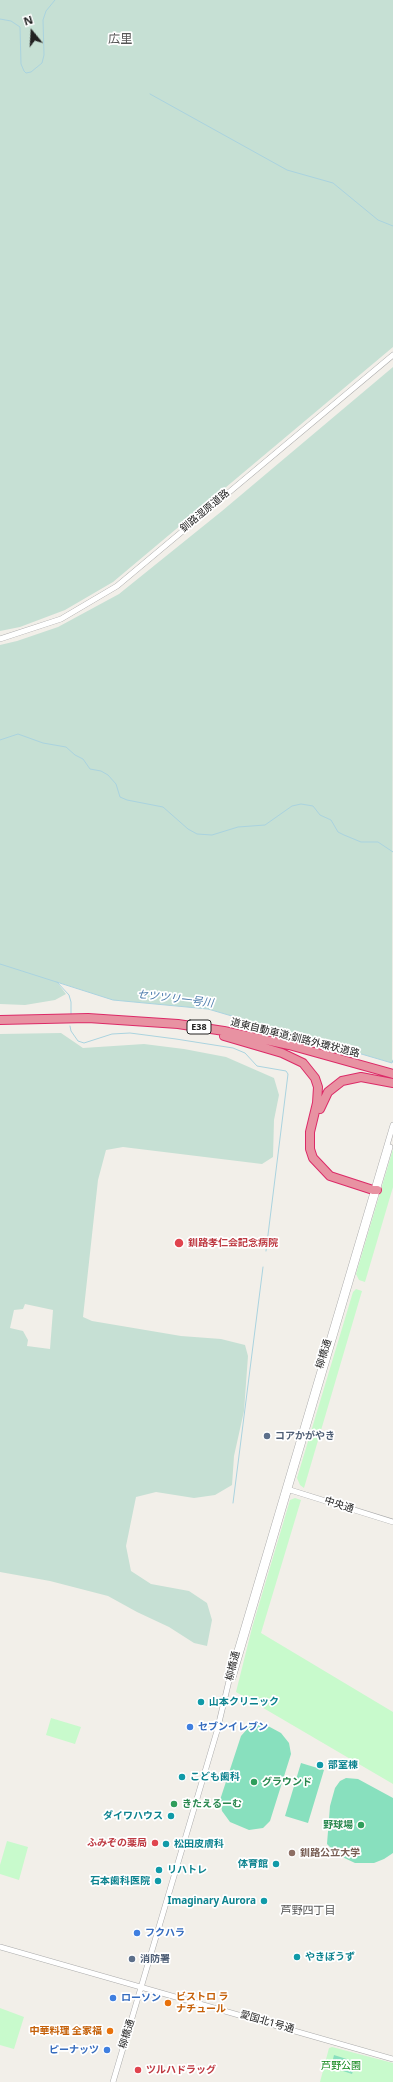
<!DOCTYPE html>
<meta charset="utf-8">
<style>
body{margin:0}
#map{position:relative;width:393px;height:2082px;overflow:hidden;background:#f2efe9;font-family:"Noto Sans",sans-serif}
canvas{display:block}
.north{position:absolute;left:12px;top:12px;width:40px;height:40px;-webkit-text-stroke:3px #fff;paint-order:stroke;rotate:342deg;font-size:11px;font-weight:700;line-height:16px;text-align:center;color:#222}
.north::after{content:'';display:block;margin:auto;width:14px;height:18px;background:#222;clip-path:polygon(50% 0,100% 100%,50% 72%,0 100%)}
</style>
<div id="map">
<canvas width="393" height="2082"></canvas>
<div class="north">N</div>
</div>
<script>
const g = document.querySelector('canvas').getContext('2d');
g.lineJoin = 'round';
function paint(path, color) { g.fillStyle = color; g.fill(path, 'evenodd'); }
const shape = rows => new Path2D(rows.map(r => 'M' + r).join(''));
function stroke(path, color, width, dash) { g.strokeStyle = color; g.lineWidth = width; g.lineCap = dash ? 'butt' : 'round'; g.setLineDash(dash || []); g.stroke(path); }
function drawText(font, color, halo, rows, align = 'center') {
  g.font = font + ' "Noto Sans","Noto Sans JP",sans-serif'; g.lineWidth = 3.5; g.setLineDash([]); g.textBaseline = 'middle'; g.strokeStyle = halo; g.fillStyle = color; for (const [text, x, y, turn = 0] of rows) {
    g.save(); g.translate(x, y); g.rotate((+turn || 0) * Math.PI / 180); g.textAlign = isNaN(turn) ? turn : align; if (halo) g.strokeText(text, 0, 0); g.fillText(text, 0, 0); g.restore();
  }
}
paint(shape([
 [0,0,393,0,393,347,113,582,65,610,20,627,0,631],
 [393,367,392,1063,208,1009,113,1000,57,982,66,994,55,1000,25,1005,0,1004,0,645,17,641,58,627,119,594,222,511],
 [61,1033,83,1048,144,1044,184,1049,226,1057,274,1078,279,1095,274,1120,273,1157,262,1164,123,1147,106,1150,98,1180,83,1317,92,1321,181,1336,221,1339,245,1345,248,1356,244,1411,234,1456,232,1485,215,1495,194,1498,156,1492,136,1497,126,1546,131,1571,151,1584,189,1591,207,1603,212,1620,207,1646,194,1643,169,1627,137,1612,108,1596,50,1581,0,1572,0,1034],
 [25,1304,53,1310,50,1349,27,1346,28,1340,23,1331,10,1328,14,1310,23,1309]
]), '#c6e0d4');
paint(shape([
 [393,1149,393,1187,365,1282,359,1280,356,1274],
 [356,1289,362,1291,304,1488,300,1485,297,1478,353,1292],
 [295,1498,301,1500,261,1633,393,1712,393,1784,236,1692,252,1628,290,1500],
 [51,1718,81,1727,75,1744,46,1735],
 [7,1841,28,1847,19,1880,0,1874,0,1865],
 [0,2008,24,2017,14,2049,0,2045],
 [332,2047,393,2063,393,2082,320,2082,329,2048]
]), '#c8facc');
paint(shape([
 [255,1725,268,1726,281,1733,289,1743,291,1754,270,1821,263,1828,249,1830,230,1822,222,1811,220,1800,241,1736,249,1727],
 [301,1763,324,1770,308,1823,285,1816],
 [346,1778,358,1779,393,1798,393,1853,384,1859,374,1863,355,1863,338,1855,327,1844,330,1806,335,1788,340,1781],
 [334,2055,356,2062,352,2074,331,2067]
]), '#88e0be');
stroke(shape([
 [0,19,11,21,20,27,21,64,24,71,26,73,31,72,42,63,44,55,43,20,46,11,55,0],
 [150,94,287,170,333,183,378,220,393,226],
 [0,740,18,734,43,743,66,747,75,755,83,759,90,769,101,771,108,775,116,784,120,797,127,800,163,807,188,829,197,834,212,835,238,827,265,825,292,806,301,804,313,806,320,815,331,820,338,832,344,835,361,842,378,842,393,852],
 [0,964,113,1000,208,1009,392,1063,393,1060],
 [57,982,69,995,71,1002,71,1014],
 [70,1026,71,1031,78,1041,84,1043,112,1034,130,1033,176,1039,233,1048,245,1053,257,1066,286,1071,288,1074,266,1251],
 [233,1503,263,1267]
]), '#aad3df', 1);
const tertiary = shape([
 [0,639,61,619,117,586,393,355],
 [287,1489,393,1522],
 [233,1678,390,1147],
 [0,1947,393,2059],
 [113,2082,217,1731,233,1664,393,1125]
]);
const motorway = shape([
 [0,1020,88,1018,178,1024,224,1031,289,1045,393,1074],
 [224,1036,282,1053,303,1063,315,1078,318,1087,317,1103,310,1132,310,1149,313,1158,330,1176,373,1190,377,1190],
 [320,1109,328,1092,342,1081,361,1077,393,1083]
]);
stroke(tertiary, '#a9a9a9', 6);
stroke(motorway, '#dc2a67', 10);
stroke(tertiary, '#fff', 5);
stroke(motorway, '#e892a2', 8);
for (const [x, y, r, color] of [
 [179,1243,5,"#e0444e"],
 [267,1436,4,"#5c6f8a"],
 [201,1702,4,"#0f9aa8"],
 [190,1727,4,"#3f7fe0"],
 [320,1765,4,"#0f9aa8"],
 [182,1777,4,"#0f9aa8"],
 [254,1782,4,"#2e9e5b"],
 [174,1804,4,"#2e9e5b"],
 [171,1816,4,"#0f9aa8"],
 [361,1825,4,"#2e9e5b"],
 [155,1843,4,"#e0444e"],
 [166,1844,4,"#0f9aa8"],
 [292,1853,4,"#8d6e63"],
 [276,1864,4,"#0f9aa8"],
 [159,1870,4,"#0f9aa8"],
 [158,1881,4,"#0f9aa8"],
 [264,1901,4,"#0f9aa8"],
 [137,1933,4,"#3f7fe0"],
 [297,1957,4,"#0f9aa8"],
 [132,1959,4,"#5c6f8a"],
 [113,1998,4,"#3f7fe0"],
 [168,2003,4,"#e8710a"],
 [110,2031,4,"#e8710a"],
 [107,2050,4,"#3f7fe0"],
 [138,2070,4,"#e0444e"]
]) { const dot = new Path2D(); dot.arc(x, y, r, 0, 2 * Math.PI); g.fillStyle = color; g.fill(dot); stroke(dot, '#fff', 1.5); }
for (const [x, y, w] of [
 [199,1027,24]
]) { const box = new Path2D(); box.roundRect(x - w / 2, y - 7, w, 14, 3); g.fillStyle = '#fff'; g.fill(box); stroke(box, '#222', 1); }
drawText('bold 9px', '#222', null, [
 ["E38",199,1027]
]);
drawText('10px', '#222', '#fff', [
 ["釧路湿原道路",205,511,-40],
 ["道東自動車道;釧路外環状道路",295,1038,14],
 ["柳橋通",324,1354,-73],
 ["中央通",339,1505,18],
 ["柳橋通",233,1666,-76],
 ["愛国北1号通",267,2022,16],
 ["柳橋通",127,2034,-73]
]);
drawText('bold 10px', '#be3a42', '#fff', [
 ["釧路孝仁会記念病院",188,1243],
 ["ふみぞの薬局",147,1843,"right"],
 ["ツルハドラッグ",146,2070]
], 'left');
drawText('bold 10px', '#4e5e75', '#fff', [
 ["コアかがやき",275,1436],
 ["消防署",140,1959]
], 'left');
drawText('bold 10px', '#0d838f', '#fff', [
 ["山本クリニック",209,1702],
 ["部室棟",328,1765],
 ["こども歯科",190,1777],
 ["ダイワハウス",163,1816,"right"],
 ["松田皮膚科",174,1844],
 ["体育館",268,1864,"right"],
 ["リハトレ",167,1870],
 ["石本歯科医院",150,1881,"right"],
 ["Imaginary Aurora",256,1901,"right"],
 ["やきぼうず",305,1957]
], 'left');
drawText('bold 10px', '#366cbe', '#fff', [
 ["セブンイレブン",198,1727],
 ["フクハラ",145,1933],
 ["ローソン",121,1998],
 ["ピーナッツ",99,2050,"right"]
], 'left');
drawText('bold 10px', '#27864d', '#fff', [
 ["グラウンド",262,1782],
 ["きたえるーむ",182,1804],
 ["野球場",353,1825,"right"]
], 'left');
drawText('bold 10px', '#785e54', '#fff', [
 ["釧路公立大学",300,1853]
], 'left');
drawText('bold 10px', '#c56008', '#fff', [
 ["ビストロ ラ",176,1997],
 ["ナチュール",176,2009],
 ["中華料理 全家福",102,2031,"right"]
], 'left');
drawText('10px', '#0c8416', '#fff', [
 ["芦野公園",341,2066]
]);
drawText('italic 11px', '#4a7aab', '#fff', [
 ["セツツリ一号川",175,999,7]
]);
drawText('11px', '#555', '#fff', [
 ["芦野四丁目",308,1911]
]);
drawText('12px', '#555', '#fff', [
 ["広里",120,40]
]);
</script>
